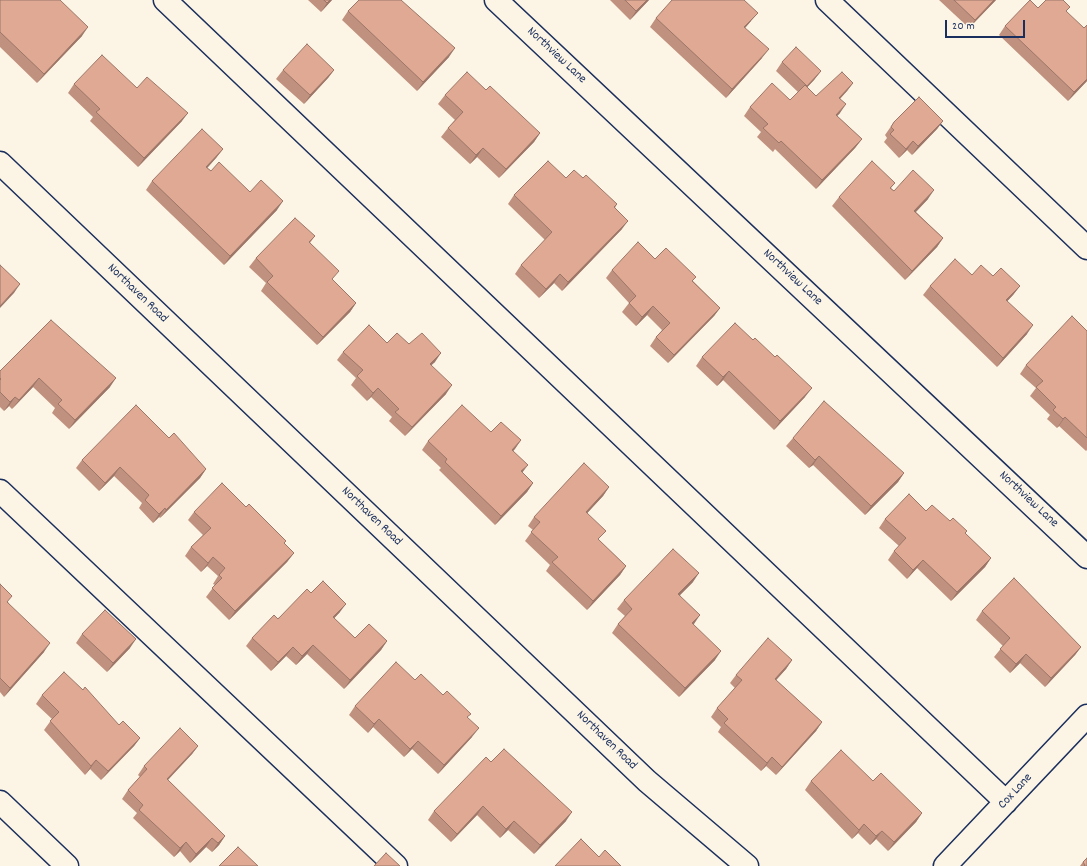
<!DOCTYPE html>
<style>
body{margin:0}
#map{position:relative;width:1087px;height:866px;overflow:hidden;background:#fcf5e5;font-family:Dekko,sans-serif}
canvas{display:block}
.scale{position:absolute;left:945px;top:20px;width:80px;height:18px;box-sizing:border-box;border:2px solid #1b2f5e;border-top:0;padding-left:5px;font-size:12px;line-height:14px;white-space:nowrap;color:#1b2f5e;-webkit-text-stroke:3px #fcf5e5;paint-order:stroke}
</style>
<div id="map">
<canvas width="1087" height="866"></canvas>
<div class="scale">20 m</div>
</div>
<script>
const g = document.querySelector('canvas').getContext('2d');
g.lineJoin = 'round';
const shape = rows => new Path2D(rows.map(r => 'M' + r).join(''));
function stroke(path, color, width, dash) { g.strokeStyle = color; g.lineWidth = width; g.lineCap = dash ? 'butt' : 'round'; g.setLineDash(dash || []); g.stroke(path); }
function paint(path, color) { g.fillStyle = color; g.fill(path, 'evenodd'); }
function drawText(font, color, halo, rows, align = 'center') {
  g.font = font + ' Dekko,sans-serif'; g.lineWidth = 3; g.setLineDash([]); g.textBaseline = 'middle'; g.strokeStyle = halo; g.fillStyle = color; for (const [text, x, y, turn = 0] of rows) {
    g.save(); g.translate(x, y); g.rotate((+turn || 0) * Math.PI / 180); g.textAlign = isNaN(turn) ? turn : align; if (halo) g.strokeText(text, 0, 0); g.fillText(text, 0, 0); g.restore();
  }
}
const minor = shape([
 [165,0,1006,802],
 [496,0,1087,557],
 [827,0,1087,248],
 [0,163,647,781,747,866],
 [0,491,396,866],
 [0,802,67,866],
 [945,866,1087,716]
]);
stroke(minor, '#1b2f5e', 25);
stroke(minor, '#fcf5e5', 22);
paint(shape([
 [0,0,82,36,37,83,0,47],
 [308,0,332,0,321,12],
 [610,0,649,0,630,20],
 [939,0,996,0,969,28],
 [1038,8,1087,81,1068,101,999,35,1005,26],
 [348,11,449,57,417,91,342,20],
 [656,18,751,21,745,28,762,58,726,98,650,27],
 [782,62,821,71,814,80,807,87,816,96,853,83,847,91,840,99,840,113,837,116,862,139,855,148,816,189,775,149,773,152,757,137,761,132,744,116,750,107,790,100,798,92,776,71],
 [283,70,334,70,328,78,304,104,276,79],
 [74,84,137,88,182,121,138,167,90,121,93,117,68,93],
 [486,90,540,133,534,142,499,178,477,157,470,164,441,137,448,128,455,120,438,104,445,95],
 [943,121,937,129,912,155,907,150,899,158,884,142,887,138,885,135,894,122],
 [223,149,216,158,207,168,211,171,250,192,277,210,224,265,146,190,152,181],
 [566,178,583,178,617,204,615,208,622,229,562,291,554,283,539,298,515,274,521,265,545,240,508,204,514,195],
 [895,183,891,188,894,191,928,199,916,212,943,238,937,247,905,280,832,206,839,197],
 [315,236,310,243,333,280,356,303,350,312,317,345,261,291,266,283,249,267,256,258],
 [655,259,693,281,720,308,714,316,668,363,650,346,656,337,662,330,647,315,636,326,622,312,629,303,606,278,612,270],
 [993,276,1020,286,1013,295,1007,301,1027,334,997,367,923,295,930,286],
 [1087,331,1087,450,1086,451,1059,426,1057,428,1047,419,1050,415,1030,396,1036,388,1020,374,1026,365],
 [387,343,409,344,435,362,431,365,446,394,405,436,389,421,392,417,371,397,367,401,351,385,356,378,337,360,343,352],
 [702,357,805,397,774,430,723,380,717,386,696,366],
 [0,371,110,387,69,429,52,413,55,408,33,387,12,409,9,406,4,411,0,407],
 [491,432,521,440,513,451,522,473,533,483,527,492,495,525,439,470,441,468,422,450,428,441],
 [169,438,206,469,200,478,160,518,159,517,153,523,139,508,142,503,114,476,99,491,76,468,82,460],
 [793,438,904,473,898,482,865,515,813,465,809,468,786,446],
 [609,487,603,496,587,513,599,540,626,566,620,575,587,610,546,571,550,565,525,541,533,530,528,526,534,517],
 [246,507,286,541,284,543,294,553,287,562,229,620,206,597,215,585,213,584,218,576,207,566,201,572,185,556,191,547,203,535,188,520,194,512],
 [926,511,950,521,967,531,965,533,991,558,985,567,951,601,917,568,907,579,888,560,894,551,899,546,879,528,885,519],
 [693,582,680,595,693,624,715,660,679,697,612,633,618,624,625,616,617,609,624,600],
 [0,584,8,602,44,652,4,697,0,692],
 [311,593,340,612,334,618,355,638,387,641,381,650,344,689,307,654,296,665,286,656,271,671,246,646,252,638],
 [982,611,1081,647,1075,655,1045,687,1020,663,1010,673,994,657,1003,646,976,620],
 [82,634,130,648,107,672,76,643],
 [792,660,786,669,776,680,822,722,816,731,776,775,766,766,761,771,718,732,721,727,711,717,717,708,735,688,730,683,736,675],
 [415,680,468,718,472,737,438,774,412,749,404,757,373,727,368,733,349,715,355,706],
 [42,695,119,725,140,738,134,746,101,780,90,769,85,775,44,730,52,719,36,704],
 [198,746,192,754,168,780,225,836,219,845,212,852,206,847,190,863,180,851,174,857,133,818,137,813,122,799,128,790,140,777,138,775,144,766],
 [491,762,566,821,534,854,508,830,500,838,477,815,451,842,428,820,434,811],
 [811,781,873,781,922,813,916,822,888,851,876,839,870,845,858,833,852,839,805,790],
 [1083,862,1087,866,1080,866]
]), '#c0917f');
paint(shape([
 [330,0,332,0,321,12,327,3],
 [647,0,649,0,630,20,636,11],
 [994,0,996,0,969,28,975,20],
 [758,13,751,21,738,36,744,27],
 [88,27,82,36,37,83,44,74],
 [455,48,449,57,417,91,423,82],
 [769,49,762,58,726,98,732,89],
 [334,70,328,78,304,104,310,95],
 [821,71,814,80,801,94,807,86],
 [1087,79,1087,81,1068,101,1074,92],
 [853,83,847,91,833,106,839,98],
 [846,104,840,113,830,123,836,115],
 [188,113,182,121,138,167,144,158],
 [943,121,937,129,912,155,918,146],
 [540,133,534,142,499,178,506,169],
 [862,139,855,148,816,189,822,180],
 [913,141,907,150,899,158,906,149],
 [483,148,477,157,470,164,476,155],
 [223,149,216,158,200,176,206,167],
 [934,190,928,199,908,220,914,211],
 [283,201,277,210,224,265,230,256],
 [628,221,622,229,562,291,568,282],
 [943,238,937,247,905,280,912,271],
 [560,274,554,283,539,298,546,289],
 [20,284,14,293,0,308,0,306],
 [1020,286,1013,295,1000,309,1006,300],
 [356,303,350,312,317,345,323,337],
 [653,306,647,315,636,326,642,317],
 [720,308,714,316,668,363,674,355],
 [1033,325,1027,334,997,367,1003,358],
 [441,353,435,362,424,372,430,364],
 [729,371,723,380,717,386,723,377],
 [39,378,33,387,12,409,19,400],
 [116,378,110,387,69,429,75,420],
 [452,385,446,394,405,436,412,427],
 [378,388,371,397,367,401,373,393],
 [812,388,805,397,774,430,780,421],
 [15,397,9,406,4,411,10,402],
 [1065,417,1059,426,1057,428,1063,419],
 [521,440,515,449,506,459,512,450],
 [819,456,813,465,809,468,815,460],
 [528,465,522,473,521,471],
 [120,467,114,476,99,491,105,483],
 [206,469,200,478,160,518,166,510],
 [904,473,898,482,865,515,871,506],
 [533,483,527,492,495,525,501,516],
 [609,487,603,496,580,521,586,512],
 [165,508,159,517,153,523,159,514],
 [294,553,287,562,229,620,235,611],
 [213,557,207,566,201,572,208,563],
 [991,558,985,567,951,601,957,592],
 [923,560,917,568,907,579,913,570],
 [626,566,620,575,587,610,593,601],
 [699,573,693,582,672,603,678,594],
 [346,604,340,612,327,626,333,617],
 [700,615,694,624,686,632,692,623],
 [136,639,130,648,107,672,113,663],
 [387,641,381,650,344,689,350,680],
 [50,643,44,652,4,697,10,688],
 [313,645,307,654,296,665,302,656],
 [293,647,286,656,271,671,278,662],
 [1081,647,1075,655,1045,687,1051,678],
 [721,651,715,660,679,697,685,688],
 [1026,654,1020,663,1010,673,1016,664],
 [792,660,786,669,769,688,775,679],
 [379,719,373,727,368,733,374,724],
 [822,722,816,731,776,775,782,767],
 [479,728,472,737,438,774,444,765],
 [140,738,134,746,101,780,108,771],
 [418,741,412,749,404,757,410,749],
 [198,746,192,754,161,787,167,779],
 [772,757,766,766,761,771,767,763],
 [96,760,90,769,85,775,91,766],
 [483,806,477,815,451,842,457,834],
 [572,812,566,821,534,854,540,845],
 [922,813,916,822,888,851,894,842],
 [514,821,508,830,500,838,506,829],
 [864,824,858,833,852,839,859,830],
 [882,831,876,839,870,845,876,836],
 [225,836,219,845,212,852,218,843],
 [212,838,206,847,190,863,196,854],
 [186,842,180,851,174,857,180,848]
]), '#9c7668');
const building = shape([
 [0,0,60,0,88,27,44,74,0,32,0,0],
 [324,0,330,0,327,3,324,0],
 [359,0,401,0,455,48,423,82,348,11,359,0],
 [625,0,647,0,636,11,625,0],
 [672,0,744,0,758,13,744,27,769,49,732,89,656,18,672,0],
 [954,0,994,0,975,20,954,0],
 [1030,0,1038,8,1046,0,1063,0,1070,7,1066,11,1084,28,1087,25,1087,79,1074,92,1005,26,1030,0],
 [307,44,334,70,310,95,283,70,307,44],
 [796,47,821,71,807,86,782,62,796,47],
 [102,55,137,88,147,77,188,113,144,158,96,112,100,109,74,84,102,55],
 [467,72,486,90,490,86,540,133,506,169,483,148,476,155,448,128,463,112,445,95,467,72],
 [842,72,853,83,839,98,846,104,836,115,862,139,822,180,781,141,779,143,763,128,768,124,750,107,772,83,790,100,805,85,816,96,842,72],
 [919,97,943,121,918,146,913,141,906,149,890,134,894,130,891,127,894,122,919,97],
 [202,129,223,149,206,167,211,171,219,162,250,192,261,180,283,201,230,256,152,181,202,129],
 [548,161,566,178,574,170,583,178,586,175,617,204,614,207,628,221,568,282,560,274,546,289,521,265,552,232,514,195,548,161],
 [872,161,895,183,890,188,894,191,913,170,934,190,914,211,943,238,912,271,839,197,872,161],
 [295,218,315,236,309,242,339,271,332,279,356,303,323,337,267,282,273,276,256,258,295,218],
 [638,242,655,259,666,248,696,277,692,281,720,308,674,355,656,337,670,323,653,306,642,317,629,303,636,296,612,270,638,242],
 [955,259,972,275,981,265,993,276,1001,268,1020,286,1006,300,1033,325,1003,358,930,286,955,259],
 [0,265,20,284,0,306,0,265],
 [1072,316,1087,331,1087,438,1065,417,1063,419,1053,410,1056,407,1036,387,1043,381,1026,365,1072,316],
 [51,320,116,378,75,420,58,404,62,400,39,378,19,400,15,397,10,402,0,392,0,380,1,379,0,378,0,371,51,320],
 [735,323,753,340,755,338,775,357,777,355,812,388,780,421,729,371,723,377,702,357,735,323],
 [369,325,387,343,397,333,409,344,422,333,441,353,430,364,452,385,412,427,395,412,399,409,378,388,373,393,357,376,363,370,343,352,369,325],
 [824,401,904,473,871,506,819,456,815,460,793,438,824,401],
 [136,405,169,438,174,433,206,469,166,510,165,508,159,514,145,500,149,495,120,467,105,483,82,460,136,405],
 [462,405,491,432,501,422,521,440,512,450,528,465,521,471,533,483,501,516,445,462,447,459,428,441,462,405],
 [584,463,609,487,586,512,606,531,598,539,626,566,593,601,552,562,558,557,531,532,540,522,534,517,584,463],
 [222,483,246,507,249,504,286,541,284,543,294,553,235,611,212,588,222,578,219,575,225,568,213,557,208,563,191,547,211,528,194,512,222,483],
 [909,494,926,511,932,505,950,521,953,518,967,531,965,533,991,558,957,592,923,560,913,570,894,551,906,538,885,519,909,494],
 [673,549,699,573,678,594,700,615,692,623,721,651,685,688,618,624,632,609,624,600,673,549],
 [1014,578,1081,647,1051,678,1026,654,1016,664,1000,649,1010,638,982,611,1014,578],
 [323,581,346,604,333,617,355,638,369,624,387,641,350,680,313,645,302,656,293,647,278,662,252,638,274,615,278,619,307,589,311,593,323,581],
 [0,584,12,596,7,602,50,643,10,688,0,678,0,584],
 [105,610,136,639,113,663,82,634,105,610],
 [768,638,792,660,775,679,822,722,782,767,772,757,767,763,724,723,728,719,717,708,742,680,736,675,768,638],
 [396,662,415,680,421,674,443,695,447,691,471,714,467,717,479,728,444,765,418,741,410,749,379,719,374,724,355,706,396,662],
 [64,672,83,690,85,687,119,725,123,721,140,738,108,771,96,760,91,766,50,721,59,712,42,695,64,672],
 [180,728,198,746,167,779,225,836,218,843,212,838,196,854,186,842,180,848,139,810,143,805,128,790,147,769,144,766,180,728],
 [504,749,572,812,540,845,514,821,506,829,483,806,457,834,434,811,486,757,491,762,504,749],
 [841,750,873,781,881,773,922,813,894,842,882,831,876,836,864,824,859,830,811,781,841,750],
 [581,839,599,857,605,850,621,866,555,866,581,839],
 [238,847,258,866,219,866,238,847],
 [386,853,400,866,374,866,386,853],
 [1087,858,1087,866,1084,866,1085,865,1083,862,1087,858]
]);
paint(building, '#dfa994');
stroke(building, '#9c7668', 1);
drawText('13px', '#1b2f5e', '#fcf5e5', [
 ["Northview Lane",556,56,43],
 ["Northview Lane",792,278,43],
 ["Northaven Road",137,294,44],
 ["Northview Lane",1028,500,43],
 ["Northaven Road",371,517,44],
 ["Northaven Road",606,741,44],
 ["Cox Lane",1016,792,-47]
]);
</script>
